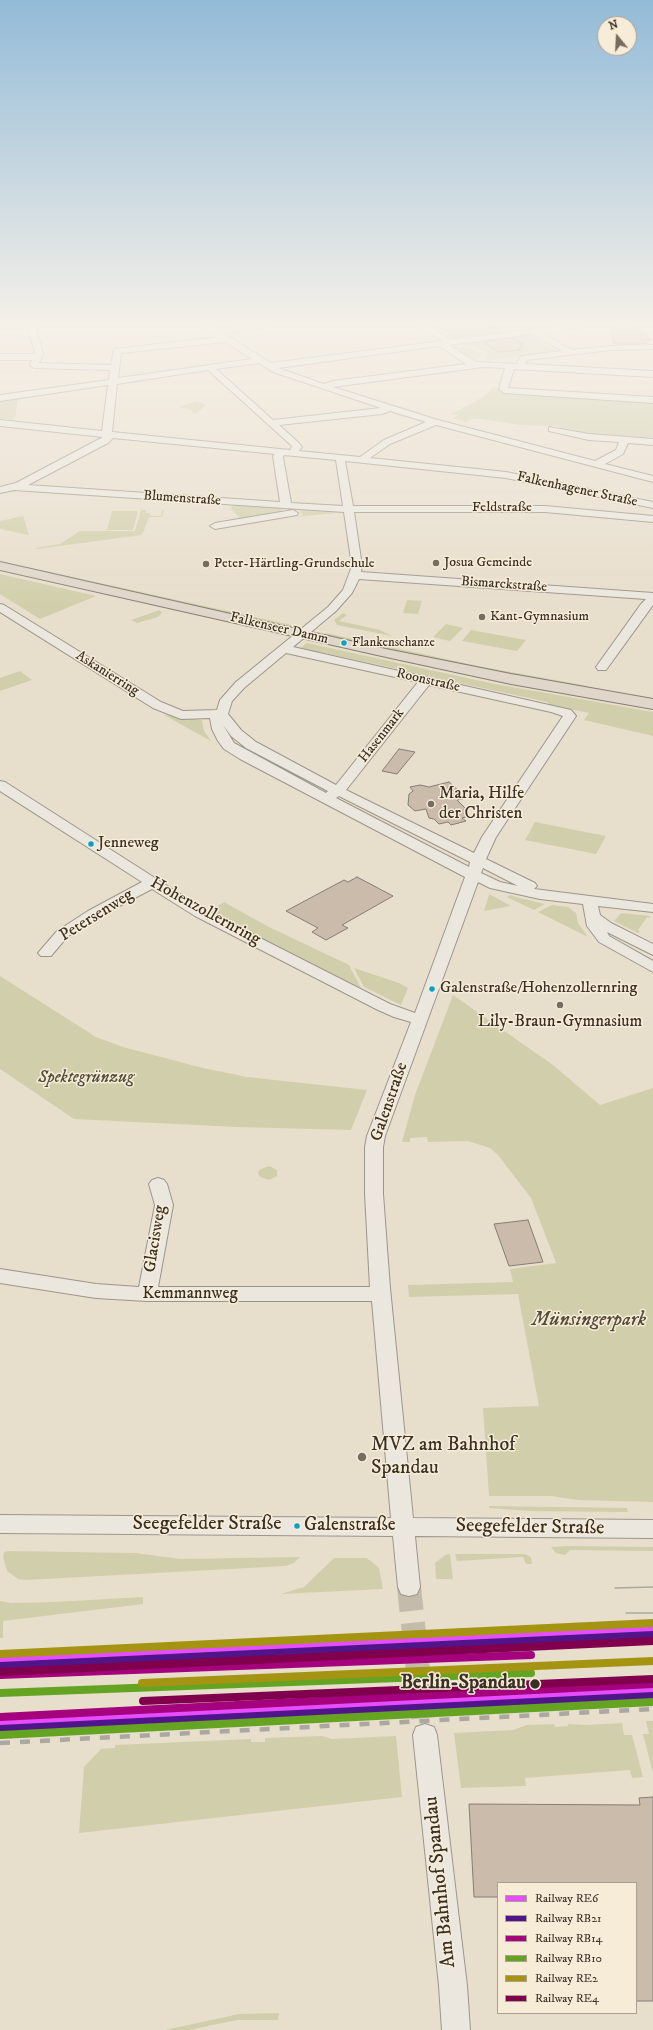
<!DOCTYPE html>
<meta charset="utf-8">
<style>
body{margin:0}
#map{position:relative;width:653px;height:2030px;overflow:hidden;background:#e8decc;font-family:"IM FELL DW Pica",serif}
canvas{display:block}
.legend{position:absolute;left:497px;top:1882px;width:140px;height:132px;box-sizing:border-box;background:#f7ecd7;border:1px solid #aba090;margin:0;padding:5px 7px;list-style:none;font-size:12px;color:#382f25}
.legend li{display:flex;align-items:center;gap:8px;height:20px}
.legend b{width:20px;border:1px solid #aba090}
.north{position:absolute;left:597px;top:16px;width:40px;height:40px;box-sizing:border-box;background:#f7ecd7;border:1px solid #aba090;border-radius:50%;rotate:342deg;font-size:11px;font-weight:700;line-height:16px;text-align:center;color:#382f25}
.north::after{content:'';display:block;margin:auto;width:14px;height:18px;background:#766c5f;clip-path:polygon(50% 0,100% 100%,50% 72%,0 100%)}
</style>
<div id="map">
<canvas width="653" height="2030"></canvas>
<ul class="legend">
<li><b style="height:5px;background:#e64dff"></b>Railway RE6</li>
<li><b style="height:5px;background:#501689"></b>Railway RB21</li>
<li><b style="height:5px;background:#a5027d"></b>Railway RB14</li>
<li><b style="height:5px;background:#64a422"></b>Railway RB10</li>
<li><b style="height:5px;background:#a59411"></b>Railway RE2</li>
<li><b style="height:5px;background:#80004d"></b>Railway RE4</li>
</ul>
<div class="north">N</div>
</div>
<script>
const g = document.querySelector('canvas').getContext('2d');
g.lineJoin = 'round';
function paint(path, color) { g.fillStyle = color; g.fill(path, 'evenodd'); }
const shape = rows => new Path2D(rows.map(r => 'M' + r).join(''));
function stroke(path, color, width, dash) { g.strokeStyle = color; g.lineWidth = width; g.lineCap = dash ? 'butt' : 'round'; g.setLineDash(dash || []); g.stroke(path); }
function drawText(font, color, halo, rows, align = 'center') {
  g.font = font + ' "IM FELL DW Pica",serif'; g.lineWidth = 3; g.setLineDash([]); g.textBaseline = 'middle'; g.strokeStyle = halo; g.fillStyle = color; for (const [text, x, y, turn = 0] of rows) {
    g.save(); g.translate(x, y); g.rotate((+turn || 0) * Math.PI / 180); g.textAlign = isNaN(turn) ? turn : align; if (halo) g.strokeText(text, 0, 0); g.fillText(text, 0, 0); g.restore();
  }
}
paint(shape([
 [528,334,556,351,484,361,488,355,485,351,476,347,457,344],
 [453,346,473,349,482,355,475,360],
 [492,387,511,393,653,402,653,439,597,436,565,430,557,426,520,425,474,418,466,422,453,418,458,415,450,414,473,403,488,393],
 [18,398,15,420,0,419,0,401],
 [197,401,206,405,196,414,192,413,192,410,179,407],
 [236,505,281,508,283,509,279,514,241,519,231,509,232,506],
 [141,510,146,510,146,513,150,513,150,516,161,516,162,510,164,510,162,517,149,517,143,533,141,533,142,535,37,549,36,548,60,544,80,531,135,531],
 [303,510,333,512,336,513,296,517,303,515,299,511],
 [112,511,138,511,133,530,107,530],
 [23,516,29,535,0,529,0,521],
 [0,561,291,625,288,628,0,564],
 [0,574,96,596,40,619,0,594],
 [407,600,422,601,418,614,403,613],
 [160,610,162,613,158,617,137,623,131,620],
 [343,613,347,615,339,621,380,630,392,636,337,625,334,620],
 [446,624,463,628,450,641,433,637],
 [471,630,526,640,517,651,462,641],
 [326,633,478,666,588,686,586,689,476,668,323,635],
 [307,643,490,683,653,712,653,736,584,720,589,713,550,705,547,702,455,682,445,683,411,675,407,671,320,652,310,653,298,650],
 [20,671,32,680,0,691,0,678],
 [164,715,202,720,204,731,211,741],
 [535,822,606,836,596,854,525,840],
 [489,895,491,895,511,906,484,911],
 [510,895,520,898,545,904,534,910,507,897],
 [224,902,267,926,349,965,361,988,208,912],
 [552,905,568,907,576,913,578,923,588,937,538,912],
 [621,913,650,916,650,918,647,917,638,930,640,932,638,933,614,921],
 [354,968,399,983,408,988,401,1005,364,987],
 [0,976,96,1037,123,1047,203,1068,247,1077,367,1090,351,1130,236,1127,74,1119,0,1069],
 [453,995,553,1065,600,1105,653,1088,653,1502,578,1500,551,1496,489,1496,483,1408,539,1406,518,1294,409,1297,408,1285,513,1282,510,1269,556,1263,531,1198,498,1155,490,1148,468,1141,428,1142,427,1137,410,1138,410,1142,402,1142,415,1095],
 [269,1166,277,1170,277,1176,269,1180,260,1177,258,1173,259,1170],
 [489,1506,627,1508,628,1512,530,1511,489,1508],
 [567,1546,653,1547,653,1551,570,1550,565,1555,556,1553,551,1547],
 [9,1551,135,1553,181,1559,300,1557,294,1563,286,1566,26,1580,18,1579,7,1571,3,1557,4,1552],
 [450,1554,453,1579,436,1579,435,1563,445,1555],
 [455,1554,525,1554,531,1557,532,1564,526,1564,523,1557,457,1561],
 [334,1558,366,1558,371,1561,379,1568,383,1589,281,1594,304,1587],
 [143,1597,143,1604,3,1621,3,1638,0,1638,0,1601,11,1603,55,1602],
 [646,1721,653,1721,653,1773,643,1734,649,1734],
 [622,1723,624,1735,632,1735,643,1777,632,1778,630,1770,525,1778,526,1786,461,1788,454,1733,513,1730,527,1725,554,1724,555,1727,568,1726,568,1724,587,1725],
 [322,1736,332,1739,396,1736,402,1797,79,1833,84,1767,101,1749,115,1748,115,1745,251,1739,251,1742,265,1742,265,1738],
 [279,2013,278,2020,237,2020,189,2030,165,2030,239,2014]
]), '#d1cfab');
const building = shape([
 [435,325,490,325,502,332,455,337,435,325],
 [611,325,634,325,651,340,645,340,647,344,614,344,611,325],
 [512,338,523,344,519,344,523,347,518,348,521,350,499,352,483,342,512,338],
 [399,749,415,752,397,774,382,771,399,749],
 [449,782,459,791,454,792,463,799,457,800,468,811,465,812,470,816,462,818,466,821,451,825,448,822,439,824,434,819,429,818,426,809,415,811,408,805,409,794,413,791,410,787,420,785,429,787,449,782],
 [357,877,393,896,342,925,348,928,326,940,312,932,318,928,286,911,344,880,348,882,357,877],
 [528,1220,543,1262,509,1266,494,1224,528,1220],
 [653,1797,653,2001,636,2001,636,1883,498,1883,498,1897,474,1897,469,1804,640,1805,639,1798,653,1797]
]);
paint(building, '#cbbbaa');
stroke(building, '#847e73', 1);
stroke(shape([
 [409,1587,425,1735]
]), '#c5bbab', 24, [24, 12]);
const minor = shape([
 [0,325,35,325,43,354,39,363,111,365,114,349,218,337,200,325,209,325,217,329,251,325,271,325,267,327,223,333,271,363,442,341,419,325,428,325,451,340,566,325,587,325,583,327,542,333,572,350,610,346,653,345,653,349,610,350,527,360,525,364,653,371,653,377,514,369,508,388,653,397,653,403,504,393,499,389,505,368,483,367,333,387,438,420,595,461,616,450,619,442,589,440,549,431,549,427,589,434,653,439,653,445,628,443,623,454,605,464,653,476,653,482,436,425,390,444,370,458,506,472,653,502,653,508,506,478,345,461,353,506,545,506,653,516,653,522,545,512,354,512,362,566,361,572,653,593,653,605,606,670,598,670,596,667,641,604,646,599,359,579,352,593,336,611,293,647,571,710,576,716,496,837,486,859,535,883,537,886,534,889,653,904,653,912,598,906,600,915,611,923,653,944,653,955,607,932,609,936,653,961,653,972,599,942,587,926,583,904,540,899,490,888,478,882,385,1136,383,1147,383,1194,390,1288,413,1518,653,1520,653,1538,415,1536,420,1587,417,1594,409,1596,401,1594,398,1587,393,1536,0,1533,0,1515,391,1518,372,1301,147,1301,96,1298,0,1283,0,1269,96,1284,139,1287,155,1205,149,1184,152,1180,158,1178,164,1180,167,1184,173,1205,158,1287,370,1287,365,1194,365,1147,367,1136,411,1022,394,1017,378,1010,195,916,152,889,98,917,67,937,51,956,41,956,38,953,57,931,88,911,142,882,0,791,0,781,5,782,205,910,390,1004,415,1013,465,877,240,759,224,749,218,741,212,729,210,718,181,719,153,708,0,612,0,604,4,605,161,702,183,711,217,710,220,700,236,682,328,607,343,590,352,566,344,512,14,490,0,493,0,487,16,483,103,437,0,426,0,420,102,431,108,385,0,401,0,395,109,380,110,370,34,368,30,365,32,360,0,360,0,354,35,354,28,328,0,328,0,325],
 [532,334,562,351,523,356,520,357,517,364,476,362,449,345,532,334],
 [225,342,252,359,118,378,121,353,225,342],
 [439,346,466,364,333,381,324,384,278,368,439,346],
 [259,363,273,372,381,408,273,420,216,369,259,363],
 [208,370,292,446,290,450,112,432,117,384,208,370],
 [390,411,426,422,384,440,360,457,299,451,302,447,299,443,279,425,382,414,390,411],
 [113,438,275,454,273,456,280,502,28,485,108,443,113,438],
 [284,455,336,460,343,506,291,503,283,457,284,455],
 [286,653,418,682,336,785,256,742,241,730,228,714,232,701,244,688,286,653],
 [429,685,551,712,563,716,482,837,474,853,346,790,429,685],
 [223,725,231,736,246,748,328,791,326,793,234,743,223,725],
 [339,796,470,862,469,867,336,798,339,796],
 [483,868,518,886,500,882,481,873,483,868],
 [293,510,298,513,297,515,215,529,210,526,215,523,293,510],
 [425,1724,434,1727,437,1735,467,1986,470,2030,442,2030,439,1986,413,1735,416,1727,425,1724]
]);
const major = shape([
 [0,562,386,649,511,674,653,699,653,709,511,684,386,657,0,570,0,562]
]);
stroke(minor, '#9c958b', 2);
stroke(major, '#847e73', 2);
paint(minor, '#ece7de');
paint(major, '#e0d6c9');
stroke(shape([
 [615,1588,653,1587],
 [626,1613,653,1613]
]), '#aca8a1', 1.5);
stroke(shape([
 [0,1743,653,1709]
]), '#aca8a1', 4.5, [10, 10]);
stroke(shape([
 [0,1660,653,1629],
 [0,1723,653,1690]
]), '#e64dff', 8);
stroke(shape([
 [0,1666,653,1635],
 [0,1729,653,1696]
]), '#501689', 8);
stroke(shape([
 [0,1675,531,1655],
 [0,1717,653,1684]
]), '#a5027d', 8);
stroke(shape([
 [0,1693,531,1673],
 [1,1735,653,1702]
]), '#64a422', 8);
stroke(shape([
 [0,1654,653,1623],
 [142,1683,653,1661]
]), '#a59411', 8);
stroke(shape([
 [1,1672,653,1641],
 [143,1701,653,1679]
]), '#80004d', 8);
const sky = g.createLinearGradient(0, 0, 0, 609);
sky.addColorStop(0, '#93bbd8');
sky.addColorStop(0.53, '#f5f0e8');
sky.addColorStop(1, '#f5f0e800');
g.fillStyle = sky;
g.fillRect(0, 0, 653, 609);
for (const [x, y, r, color] of [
 [436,563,4,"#766c5f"],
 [206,564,4,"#766c5f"],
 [482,617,4,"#766c5f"],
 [344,643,3.5,"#03a3c6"],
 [431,804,4,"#766c5f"],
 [91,844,3.5,"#03a3c6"],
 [432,989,3.5,"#03a3c6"],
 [560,1005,4,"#766c5f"],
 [362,1457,5,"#766c5f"],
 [297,1526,3.5,"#03a3c6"],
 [535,1684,5.5,"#382f25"]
]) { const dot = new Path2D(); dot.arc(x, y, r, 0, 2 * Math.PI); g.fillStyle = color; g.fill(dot); stroke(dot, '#f7ecd7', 1.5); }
drawText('13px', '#382f25', '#f7ecd7', [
 ["Flankenschanze",352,643]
], 'left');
drawText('14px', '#382f25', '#f7ecd7', [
 ["Falkenhagener Straße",577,490,12],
 ["Blumenstraße",182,499,4],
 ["Feldstraße",502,508],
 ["Bismarckstraße",504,585,4],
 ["Falkenseer Damm",279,629,13],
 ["Askanierring",107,674,32],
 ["Roonstraße",428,681,13],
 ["Hasenmark",382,736,-52]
]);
drawText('14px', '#382f25', '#f7ecd7', [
 ["Josua Gemeinde",444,563],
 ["Peter-Härtling-Grundschule",214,564],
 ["Kant-Gymnasium",490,617]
], 'left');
drawText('16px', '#382f25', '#f7ecd7', [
 ["Jenneweg",98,844],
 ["Galenstraße/Hohenzollernring",440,989]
], 'left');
drawText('17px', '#382f25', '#f7ecd7', [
 ["Maria, Hilfe",439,794],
 ["der Christen",439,814],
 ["Lily-Braun-Gymnasium",560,1022,"center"]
], 'left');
drawText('17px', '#382f25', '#f7ecd7', [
 ["Hohenzollernring",205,912,29],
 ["Petersenweg",97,916,-32],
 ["Galenstraße",390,1102,-71],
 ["Glacisweg",156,1239,-81],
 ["Kemmannweg",190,1294]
]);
drawText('italic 17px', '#534c3a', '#f7ecd7', [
 ["Spektegrünzug",86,1078]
]);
drawText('19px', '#382f25', '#f7ecd7', [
 ["Galenstraße",304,1526]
], 'left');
drawText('italic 20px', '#534c3a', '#f7ecd7', [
 ["Münsingerpark",589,1321]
]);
drawText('20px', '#382f25', '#f7ecd7', [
 ["MVZ am Bahnhof",371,1446],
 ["Spandau",371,1469]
], 'left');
drawText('20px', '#382f25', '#f7ecd7', [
 ["Seegefelder Straße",207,1525],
 ["Seegefelder Straße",530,1528,1],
 ["Am Bahnhof Spandau",441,1882,-96]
]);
drawText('bold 20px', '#382f25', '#f7ecd7', [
 ["Berlin-Spandau",526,1684]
], 'right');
</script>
